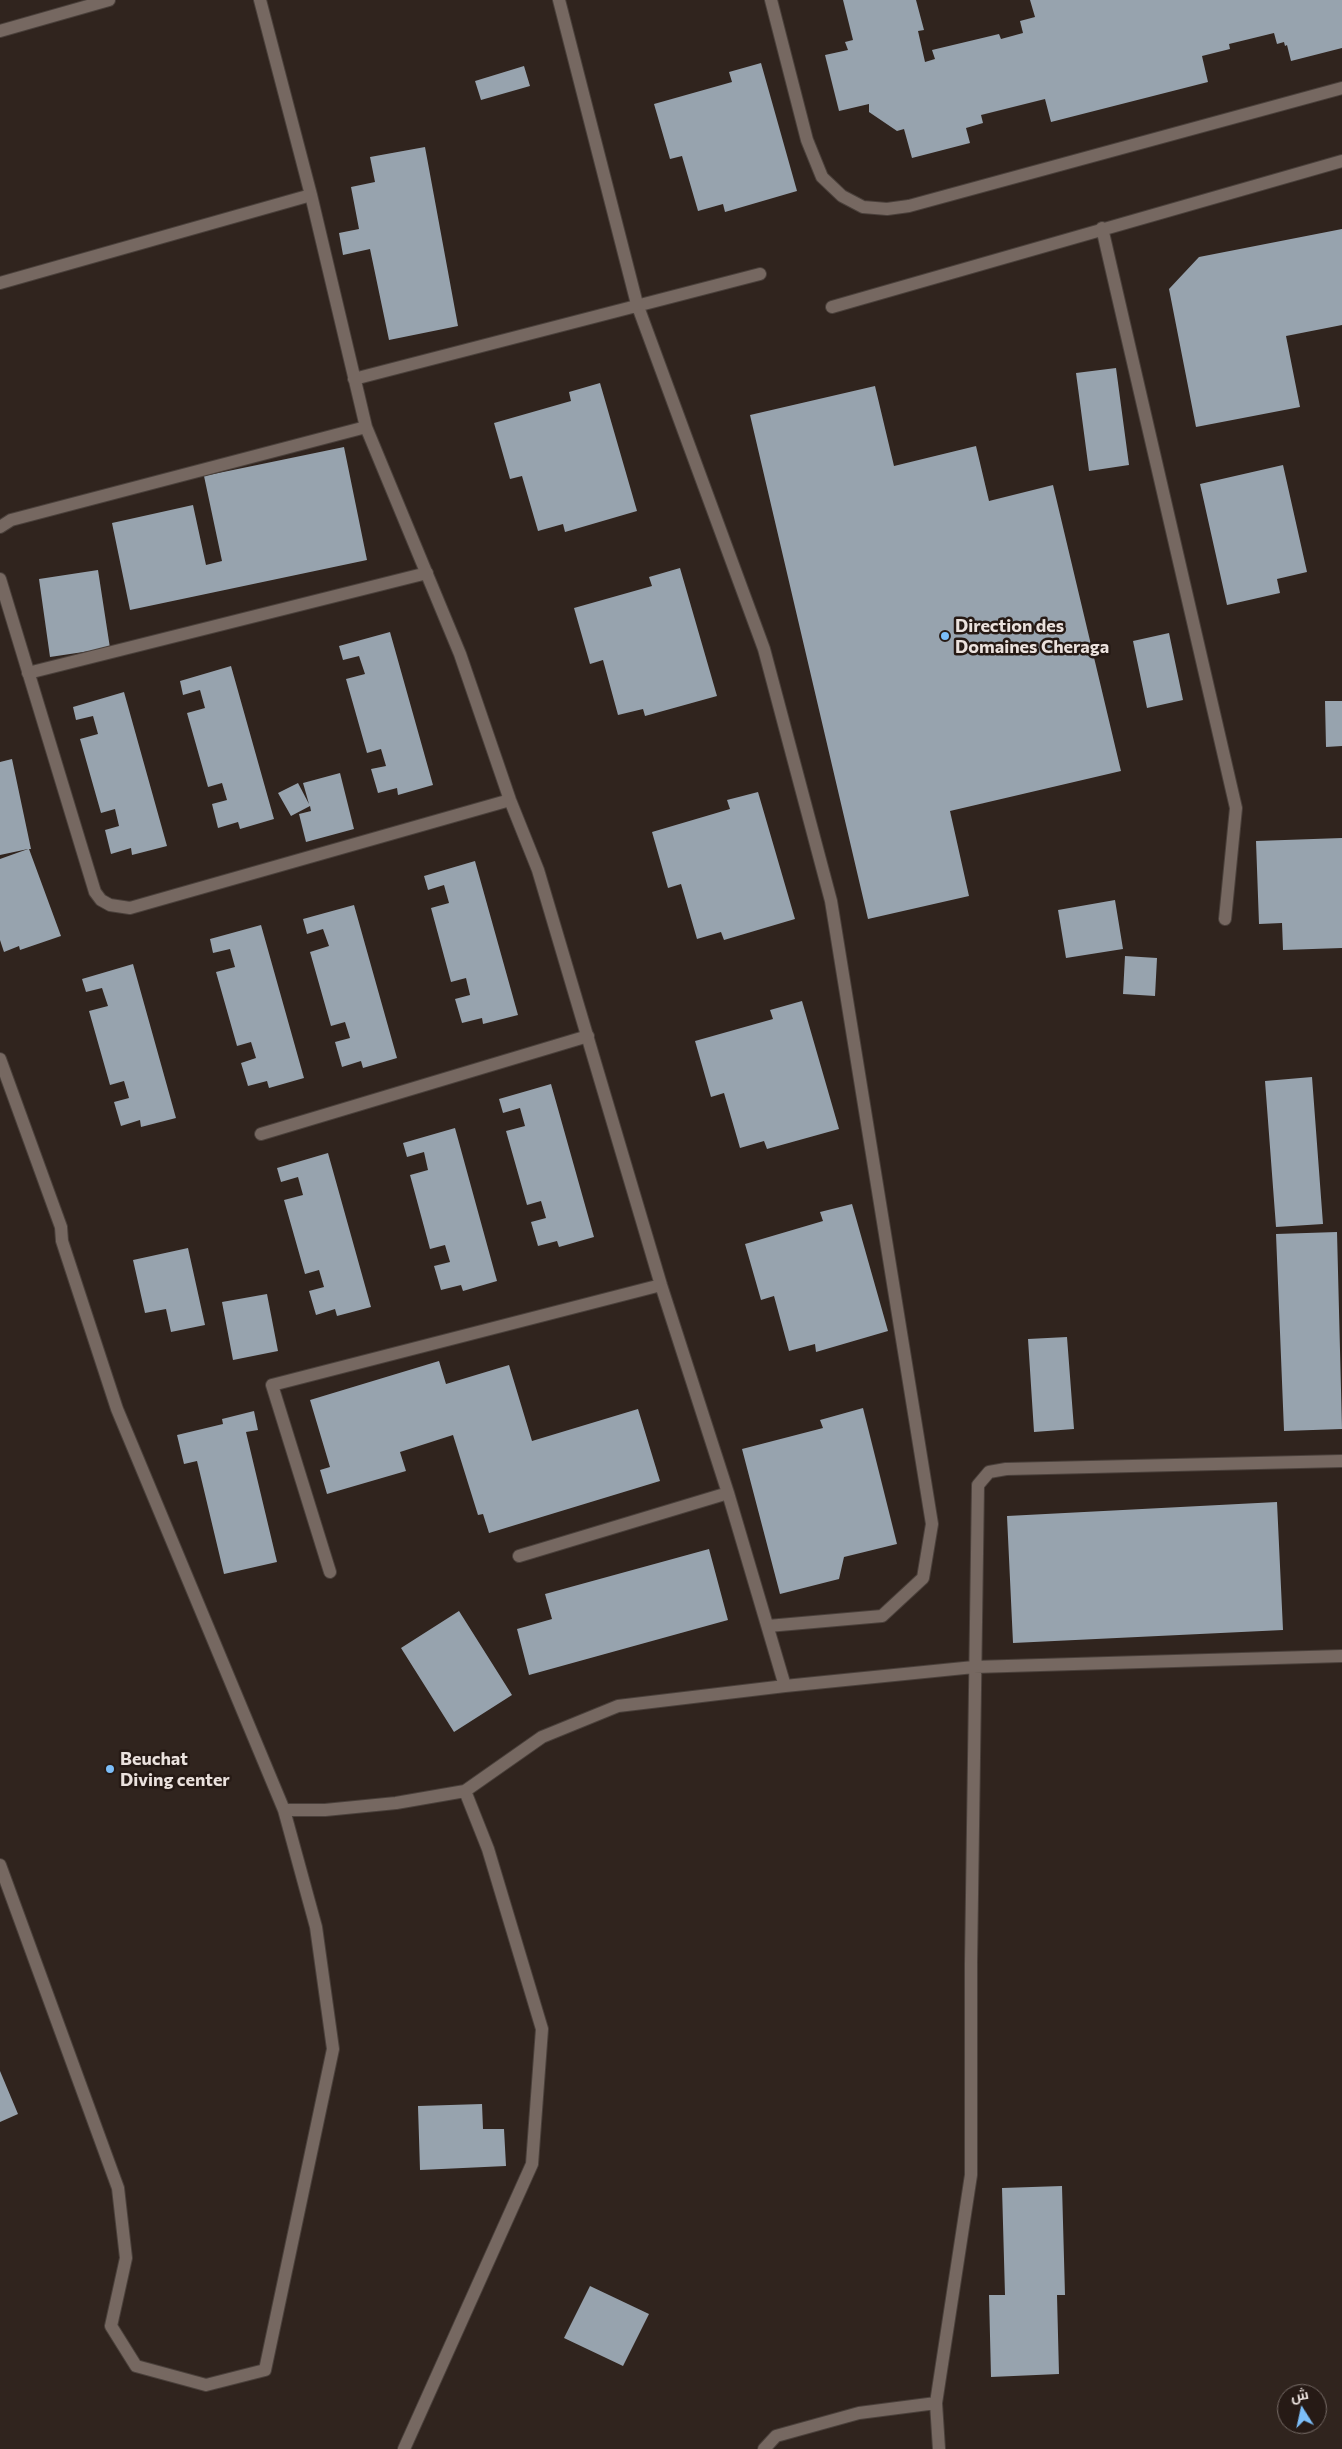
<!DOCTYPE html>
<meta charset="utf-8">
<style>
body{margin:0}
#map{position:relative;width:1342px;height:2449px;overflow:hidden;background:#30241e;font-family:Commissioner,Cairo,sans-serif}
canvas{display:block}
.north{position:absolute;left:1277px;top:2384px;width:50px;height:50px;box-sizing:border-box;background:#261a15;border:1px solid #756a65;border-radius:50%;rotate:350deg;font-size:14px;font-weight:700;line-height:20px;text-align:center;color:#ebe2de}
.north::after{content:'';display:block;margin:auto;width:18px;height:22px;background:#7cbef9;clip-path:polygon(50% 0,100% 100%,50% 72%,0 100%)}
</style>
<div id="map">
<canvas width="1342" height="2449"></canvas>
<div class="north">ش</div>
</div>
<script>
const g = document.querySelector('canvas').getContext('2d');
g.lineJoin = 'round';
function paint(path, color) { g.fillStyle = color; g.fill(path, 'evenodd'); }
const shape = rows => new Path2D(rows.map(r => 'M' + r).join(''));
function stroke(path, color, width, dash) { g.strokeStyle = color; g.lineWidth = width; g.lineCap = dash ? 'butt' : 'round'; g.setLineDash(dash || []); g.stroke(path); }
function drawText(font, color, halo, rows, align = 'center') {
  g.font = font + ' Commissioner,sans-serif'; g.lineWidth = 5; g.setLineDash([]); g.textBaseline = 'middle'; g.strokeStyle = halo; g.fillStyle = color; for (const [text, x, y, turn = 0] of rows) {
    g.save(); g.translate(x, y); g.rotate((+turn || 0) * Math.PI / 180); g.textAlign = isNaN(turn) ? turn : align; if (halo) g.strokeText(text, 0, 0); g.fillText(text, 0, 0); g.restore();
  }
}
paint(shape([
 [843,0,916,0,924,30,918,31,925,62,935,59,932,50,999,34,1001,39,1023,33,1020,21,1035,17,1030,0,1342,0,1342,48,1291,61,1287,45,1285,46,1284,42,1277,44,1274,33,1229,44,1230,49,1202,56,1208,82,1051,122,1045,99,981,115,983,123,966,128,970,143,912,158,904,129,897,131,869,112,869,104,839,111,825,55,848,50,845,42,853,40],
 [761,63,797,191,725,212,723,204,698,211,682,156,670,159,654,104,732,82,729,72],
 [524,66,530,86,481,100,475,81],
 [425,147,458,326,389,340,370,249,343,255,339,233,359,229,351,187,375,182,370,157],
 [1342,229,1342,325,1286,336,1300,407,1196,427,1169,289,1199,257],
 [1116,368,1129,465,1089,471,1076,373],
 [600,383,637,511,565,532,563,524,538,531,522,476,510,479,494,423,571,401,569,392],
 [875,386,894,466,976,446,989,501,1053,485,1121,771,950,811,969,896,868,919,750,415],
 [344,447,367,560,130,610,112,523,193,505,206,565,222,561,204,476],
 [1283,465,1307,572,1277,579,1280,593,1227,605,1200,484],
 [680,568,717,696,645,716,643,709,618,715,603,660,590,664,574,608,652,586,649,577],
 [98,570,110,648,50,657,39,579],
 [390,632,433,785,398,795,397,788,378,793,371,769,386,766,381,749,367,753,346,679,365,674,359,656,343,660,339,646],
 [1169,633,1183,700,1147,708,1133,641],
 [231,666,274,819,240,829,238,822,218,828,212,804,227,800,222,783,208,787,187,713,205,708,200,690,183,695,180,681],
 [124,692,167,846,132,855,131,848,111,854,105,830,119,826,115,809,101,813,80,739,98,734,93,716,76,720,73,707],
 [1325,701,1342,701,1342,746,1326,747],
 [12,759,31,849,29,849,61,936,20,950,19,946,4,952,0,940,0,859,28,849,0,855,0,762],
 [340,773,354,829,306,842,299,814,311,811,310,806,291,816,278,793,298,783,309,804,303,783],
 [758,792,795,919,724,940,721,932,697,939,681,884,668,888,652,832,730,809,727,800],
 [1342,838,1342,948,1283,950,1282,923,1259,924,1256,841],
 [475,861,518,1015,483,1024,482,1018,462,1023,455,999,470,995,466,978,451,982,431,908,449,903,444,885,428,890,424,876],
 [1115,900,1123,949,1066,958,1058,910],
 [354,905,397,1058,363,1068,361,1061,342,1067,335,1042,350,1038,345,1022,331,1026,310,952,329,946,323,929,307,934,303,919],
 [261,925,304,1078,269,1088,267,1081,248,1086,241,1063,256,1058,251,1042,237,1046,216,972,235,967,230,949,213,953,210,939],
 [1125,956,1157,958,1155,996,1123,994],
 [133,964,176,1118,141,1127,140,1120,121,1126,114,1102,129,1098,124,1081,110,1085,89,1011,108,1006,102,988,86,992,82,979],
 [802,1001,839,1129,767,1149,764,1141,740,1148,724,1093,711,1097,695,1041,773,1019,770,1010],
 [1312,1077,1323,1224,1276,1227,1265,1081],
 [551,1084,594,1237,559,1247,557,1241,538,1246,531,1222,546,1218,541,1201,527,1205,506,1131,525,1126,520,1108,503,1113,499,1099],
 [455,1128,497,1281,463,1291,461,1285,441,1290,434,1266,450,1262,445,1245,430,1249,410,1175,428,1170,424,1152,407,1157,403,1143],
 [328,1153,371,1307,337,1316,335,1309,316,1315,309,1291,324,1287,319,1270,305,1274,284,1200,303,1195,298,1177,281,1182,277,1168],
 [852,1204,888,1331,816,1352,815,1344,789,1351,774,1296,761,1300,745,1244,823,1221,820,1212],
 [1337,1232,1342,1429,1284,1431,1276,1234],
 [188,1248,205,1325,171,1332,166,1309,145,1313,133,1260],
 [267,1294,278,1351,233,1360,222,1302],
 [1067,1337,1074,1429,1034,1432,1028,1339],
 [439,1361,446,1384,509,1365,532,1441,638,1409,660,1481,489,1533,483,1514,478,1515,453,1435,400,1452,406,1471,327,1494,320,1470,330,1467,310,1400],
 [863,1408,897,1544,844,1557,839,1579,780,1594,742,1449,823,1428,820,1420],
 [254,1411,258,1430,246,1432,277,1562,224,1574,197,1461,184,1464,177,1435,223,1424,222,1419],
 [1277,1502,1283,1630,1013,1643,1007,1516],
 [709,1549,728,1620,529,1675,517,1629,552,1619,545,1594],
 [459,1611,512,1695,454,1732,401,1648],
 [0,2071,18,2114,0,2122],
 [482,2104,483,2129,504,2129,506,2166,420,2170,418,2106],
 [1062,2186,1065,2295,1057,2295,1059,2374,991,2377,989,2295,1005,2295,1002,2188],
 [590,2286,649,2314,623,2366,564,2338]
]), '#97a3ae');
const minor = shape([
 [260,0,311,195,366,427,460,654,510,800,538,870,661,1285,728,1493,785,1686],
 [559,0,637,304,764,649,831,901,932,1524,923,1578,882,1616,768,1626],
 [771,0,807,140,822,177,842,196,863,207,887,209,909,206,1342,88],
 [0,31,109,0],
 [1102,228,1236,808,1225,919],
 [0,283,311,195],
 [832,307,1342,161],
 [354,379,760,274],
 [0,527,11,520,366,427],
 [0,579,95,892,101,900,110,905,130,908,510,800],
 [28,673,427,573],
 [0,1059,61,1227,62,1241,117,1409,284,1810,325,1810,396,1803,465,1791,542,1737,618,1706,785,1686,974,1667,1342,1656],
 [261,1134,588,1036],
 [519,1556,728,1493],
 [330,1572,272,1385,661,1285],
 [0,1865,118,2188,126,2258,111,2326,136,2366,206,2385,265,2370,333,2049,316,1927,284,1810],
 [404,2449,532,2164,542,2029,488,1849,465,1791],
 [764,2449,776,2436,859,2413,936,2403],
 [939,2449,936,2403,971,2175,971,1963,978,1485,989,1472,1006,1469,1342,1461]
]);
stroke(minor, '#4a403b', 14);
stroke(minor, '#766861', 12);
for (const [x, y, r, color] of [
 [945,636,5,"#7cbef9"],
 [110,1769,5,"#7cbef9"]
]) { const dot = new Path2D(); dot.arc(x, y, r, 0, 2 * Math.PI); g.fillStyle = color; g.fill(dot); stroke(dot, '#261a15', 2); }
drawText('bold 18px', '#ebe2de', '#261a15', [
 ["Direction des",955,626],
 ["Domaines Cheraga",955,647],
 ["Beuchat",120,1759],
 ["Diving center",120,1780]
], 'left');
</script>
